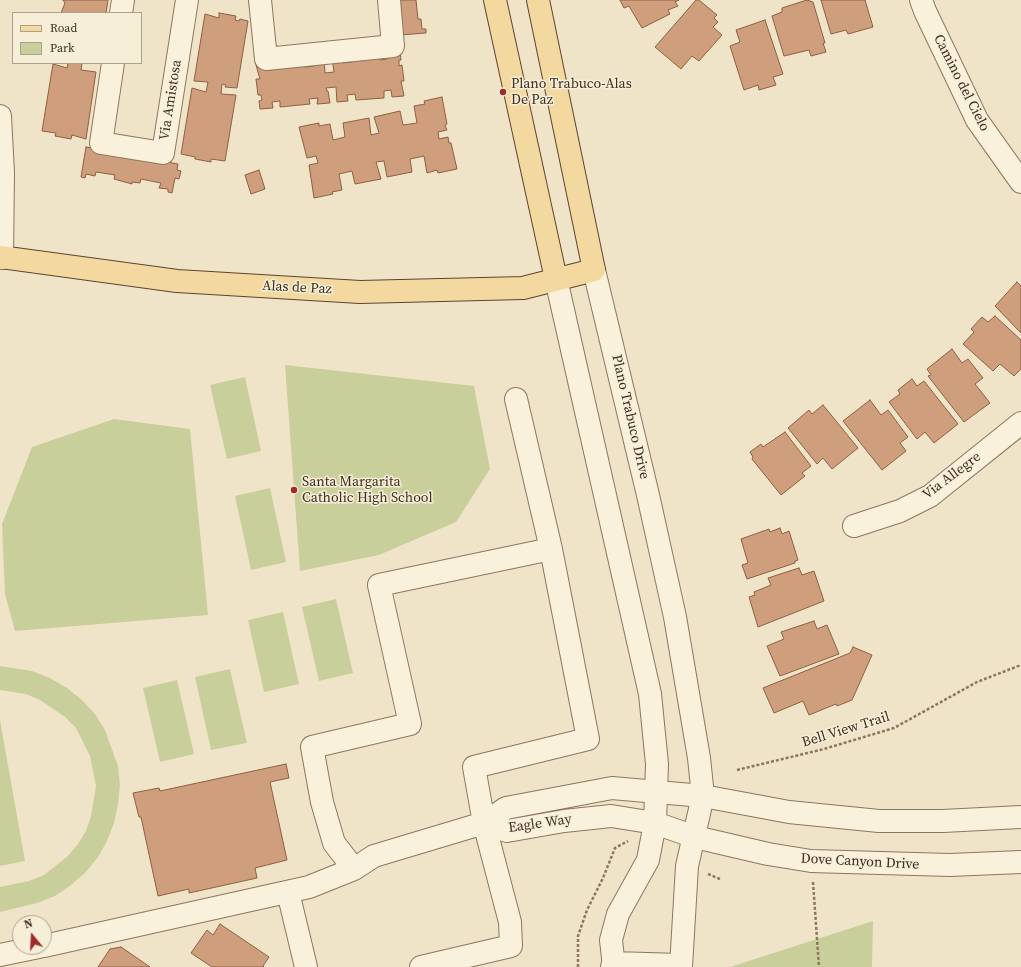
<!DOCTYPE html>
<style>
body{margin:0}
#map{position:relative;width:1021px;height:967px;overflow:hidden;background:#f0e4c8;font-family:"Source Serif 4",serif}
canvas{display:block}
.legend{position:absolute;left:12px;top:12px;width:130px;height:52px;box-sizing:border-box;background:#f7eed8;border:1px solid #ada18e;margin:0;padding:5px 7px;list-style:none;font-size:12px;color:#3d2e20}
.legend li{display:flex;align-items:center;gap:8px;height:20px}
.legend b{width:20px;border:1px solid #ada18e}
.north{position:absolute;left:12px;top:915px;width:40px;height:40px;box-sizing:border-box;background:#f7eed8;border:1px solid #ada18e;border-radius:50%;rotate:342deg;font-size:11px;font-weight:700;line-height:16px;text-align:center;color:#3d2e20}
.north::after{content:'';display:block;margin:auto;width:14px;height:18px;background:#9e2a2b;clip-path:polygon(50% 0,100% 100%,50% 72%,0 100%)}
</style>
<div id="map">
<canvas width="1021" height="967"></canvas>
<ul class="legend">
<li><b style="height:5px;background:#f3d9a0"></b>Road</li>
<li><b style="height:11px;background:#c9cf9b"></b>Park</li>
</ul>
<div class="north">N</div>
</div>
<script>
const g = document.querySelector('canvas').getContext('2d');
g.lineJoin = 'round';
function paint(path, color) { g.fillStyle = color; g.fill(path, 'evenodd'); }
const shape = rows => new Path2D(rows.map(r => 'M' + r).join(''));
function stroke(path, color, width, dash) { g.strokeStyle = color; g.lineWidth = width; g.lineCap = dash ? 'butt' : 'round'; g.setLineDash(dash || []); g.stroke(path); }
function drawText(font, color, halo, rows, align = 'center') {
  g.font = font + ' "Source Serif 4",serif'; g.lineWidth = 3; g.setLineDash([]); g.textBaseline = 'middle'; g.strokeStyle = halo; g.fillStyle = color; for (const [text, x, y, turn = 0] of rows) {
    g.save(); g.translate(x, y); g.rotate((+turn || 0) * Math.PI / 180); g.textAlign = isNaN(turn) ? turn : align; if (halo) g.strokeText(text, 0, 0); g.fillText(text, 0, 0); g.restore();
  }
}
paint(shape([
 [285,365,474,386,490,469,456,522,379,555,300,571],
 [245,377,261,451,227,459,210,385],
 [114,419,190,429,208,615,15,631,5,594,2,524,32,447],
 [270,488,286,562,251,570,235,496],
 [336,599,353,673,319,681,302,607],
 [283,612,299,684,264,692,248,620],
 [0,666,32,671,50,678,67,688,82,700,95,714,105,730,118,766,120,785,118,804,114,823,107,841,98,857,86,872,71,885,55,896,37,903,0,912,0,887,29,881,44,875,68,856,78,844,86,831,91,816,96,786,90,756,76,728,65,717,40,700,26,694,0,690],
 [230,669,247,743,211,750,195,677],
 [177,680,194,754,160,762,143,688],
 [0,720,25,861,0,866],
 [873,921,872,967,730,967]
]), '#c9cf9b');
const building = shape([
 [63,0,108,0,106,13,61,13,65,3,63,0],
 [397,0,416,0,418,19,421,19,422,29,426,29,426,33,400,35,397,0],
 [620,0,679,0,675,2,678,6,668,10,670,14,642,28,629,6,624,8,620,0],
 [696,0,699,0,717,15,714,18,718,22,713,27,722,35,699,61,692,56,681,69,655,47,696,0],
 [807,0,813,2,825,43,823,43,826,52,811,56,809,50,784,56,772,16,782,12,782,8,807,0],
 [821,0,865,0,873,27,848,34,846,30,831,34,821,0],
 [219,13,236,16,235,20,239,21,240,19,248,21,237,88,225,87,226,85,222,84,221,94,236,95,225,161,211,159,211,162,195,159,195,157,181,154,192,88,206,92,208,82,194,81,205,14,219,18,219,13],
 [765,20,783,74,773,77,776,85,759,90,758,85,744,90,730,46,740,42,736,30,765,20],
 [400,51,401,60,399,60,399,66,402,65,404,81,401,81,404,96,392,97,391,90,384,91,384,98,356,100,355,94,347,95,348,101,337,102,336,87,326,88,327,91,328,91,330,103,317,104,318,98,309,99,310,104,280,107,280,101,272,102,273,108,260,109,259,101,262,100,261,95,258,95,256,79,260,79,256,65,269,63,270,70,277,69,277,63,304,60,305,67,314,66,314,62,324,58,325,73,334,72,332,57,343,59,343,63,352,62,351,55,379,53,380,60,387,59,387,52,400,51],
 [68,63,82,63,81,70,96,72,86,139,72,135,71,139,55,136,56,133,42,131,53,64,67,68,68,63],
 [442,97,447,124,445,125,447,130,438,132,439,139,448,137,449,143,451,143,457,169,438,173,437,170,427,173,424,156,410,159,412,172,387,177,384,161,376,162,381,179,355,184,352,171,339,174,342,190,332,192,333,194,314,198,309,165,318,163,316,156,307,158,299,127,319,123,319,126,330,124,333,140,345,137,343,123,369,118,371,135,379,133,374,117,400,111,403,125,417,123,414,106,425,104,424,101,442,97],
 [86,147,178,164,177,170,181,171,179,179,175,178,172,193,168,192,168,189,159,188,161,183,141,179,140,183,132,182,132,184,114,179,115,175,96,172,95,176,86,174,85,178,81,177,86,147],
 [259,170,265,189,251,194,245,175,259,170],
 [1017,282,1021,286,1021,333,995,306,1017,282],
 [995,316,1021,340,1021,369,1014,376,1000,364,993,371,963,344,974,332,971,329,982,317,988,322,995,316],
 [952,349,962,363,968,359,983,378,975,384,990,403,964,422,928,376,931,375,927,369,952,349],
 [912,379,917,386,924,381,958,424,934,443,925,432,917,439,889,402,900,394,898,390,912,379],
 [870,400,881,415,888,410,908,437,900,443,906,451,882,470,843,421,870,400],
 [823,405,858,448,832,469,823,458,817,464,788,428,809,410,812,414,823,405],
 [785,432,811,466,802,473,805,476,781,495,752,459,753,457,750,452,761,444,763,447,785,432],
 [780,528,782,534,789,531,798,560,795,561,795,563,747,579,742,565,748,563,741,539,769,529,770,532,780,528],
 [799,568,802,575,814,571,824,601,758,627,749,597,755,595,754,592,771,585,768,578,799,568],
 [814,621,817,629,827,625,839,654,780,676,767,646,784,639,781,632,814,621],
 [853,647,872,655,852,700,837,706,836,704,809,715,803,701,774,713,763,688,850,653,853,647],
 [286,764,289,778,270,782,287,860,255,868,257,878,189,893,189,889,158,896,141,817,139,817,133,793,159,788,160,791,286,764],
 [220,924,269,957,263,966,264,967,212,967,191,953,207,930,213,935,220,924],
 [121,947,150,967,98,967,110,949,121,947]
]);
paint(building, '#cf9f7d');
stroke(building, '#8d5f41', 1);
const minor = shape([
 [260,0,266,59,393,46,389,0],
 [921,0,925,11,977,120,1021,182],
 [121,13,123,0],
 [113,63,101,143,163,153,187,0],
 [0,116,3,173,2,258],
 [594,270,648,495,675,617,699,758,703,796,687,866,681,967],
 [556,279,650,694,657,764,655,823,648,860,618,914,611,940,614,967],
 [516,399,551,549],
 [854,526,900,511,930,496,1021,423],
 [484,823,507,831,564,821,611,816,655,823,695,837,768,854,811,861,950,865,1021,862],
 [354,869,334,843,322,802,312,747,410,724,379,585,551,549,588,739,474,767,484,823,510,922,511,946,421,967],
 [288,892,306,967],
 [44,946,309,887,354,869,374,856,484,823,506,808,612,788,703,796,789,812,879,821,943,821,1021,817],
 [0,955,39,947],
 [612,967,613,963,681,965]
]);
const major = shape([
 [495,0,556,279],
 [0,257,177,281,360,292,523,288,594,270,538,0]
]);
stroke(minor, '#8d765c', 24);
stroke(major, '#5b4430', 24);
stroke(shape([
 [737,770,824,749,894,728,977,682,1021,665],
 [708,874,720,879],
 [813,882,819,967],
 [578,967,578,936,587,910,603,878,615,848,628,841]
]), '#8d765c', 2.5, [3, 2]);
stroke(minor, '#faf1dc', 22);
stroke(major, '#f3d9a0', 22);
for (const [x, y, r, color] of [
 [503,92,4,"#9e2a2b"],
 [294,490,4,"#9e2a2b"]
]) { const dot = new Path2D(); dot.arc(x, y, r, 0, 2 * Math.PI); g.fillStyle = color; g.fill(dot); stroke(dot, '#f7eed8', 1.5); }
drawText('14px', '#3d2e20', '#f7eed8', [
 ["Camino del Cielo",961,83,63],
 ["Via Amistosa",171,100,-81],
 ["Alas de Paz",297,288,3],
 ["Plano Trabuco Drive",630,417,77],
 ["Via Allegre",952,476,-37],
 ["Bell View Trail",846,730,-17],
 ["Eagle Way",540,824,-8],
 ["Dove Canyon Drive",860,862,3]
]);
drawText('14px', '#3d2e20', '#f7eed8', [
 ["Plano Trabuco-Alas",511,84],
 ["De Paz",511,100],
 ["Santa Margarita",302,482],
 ["Catholic High School",302,498]
], 'left');
</script>
